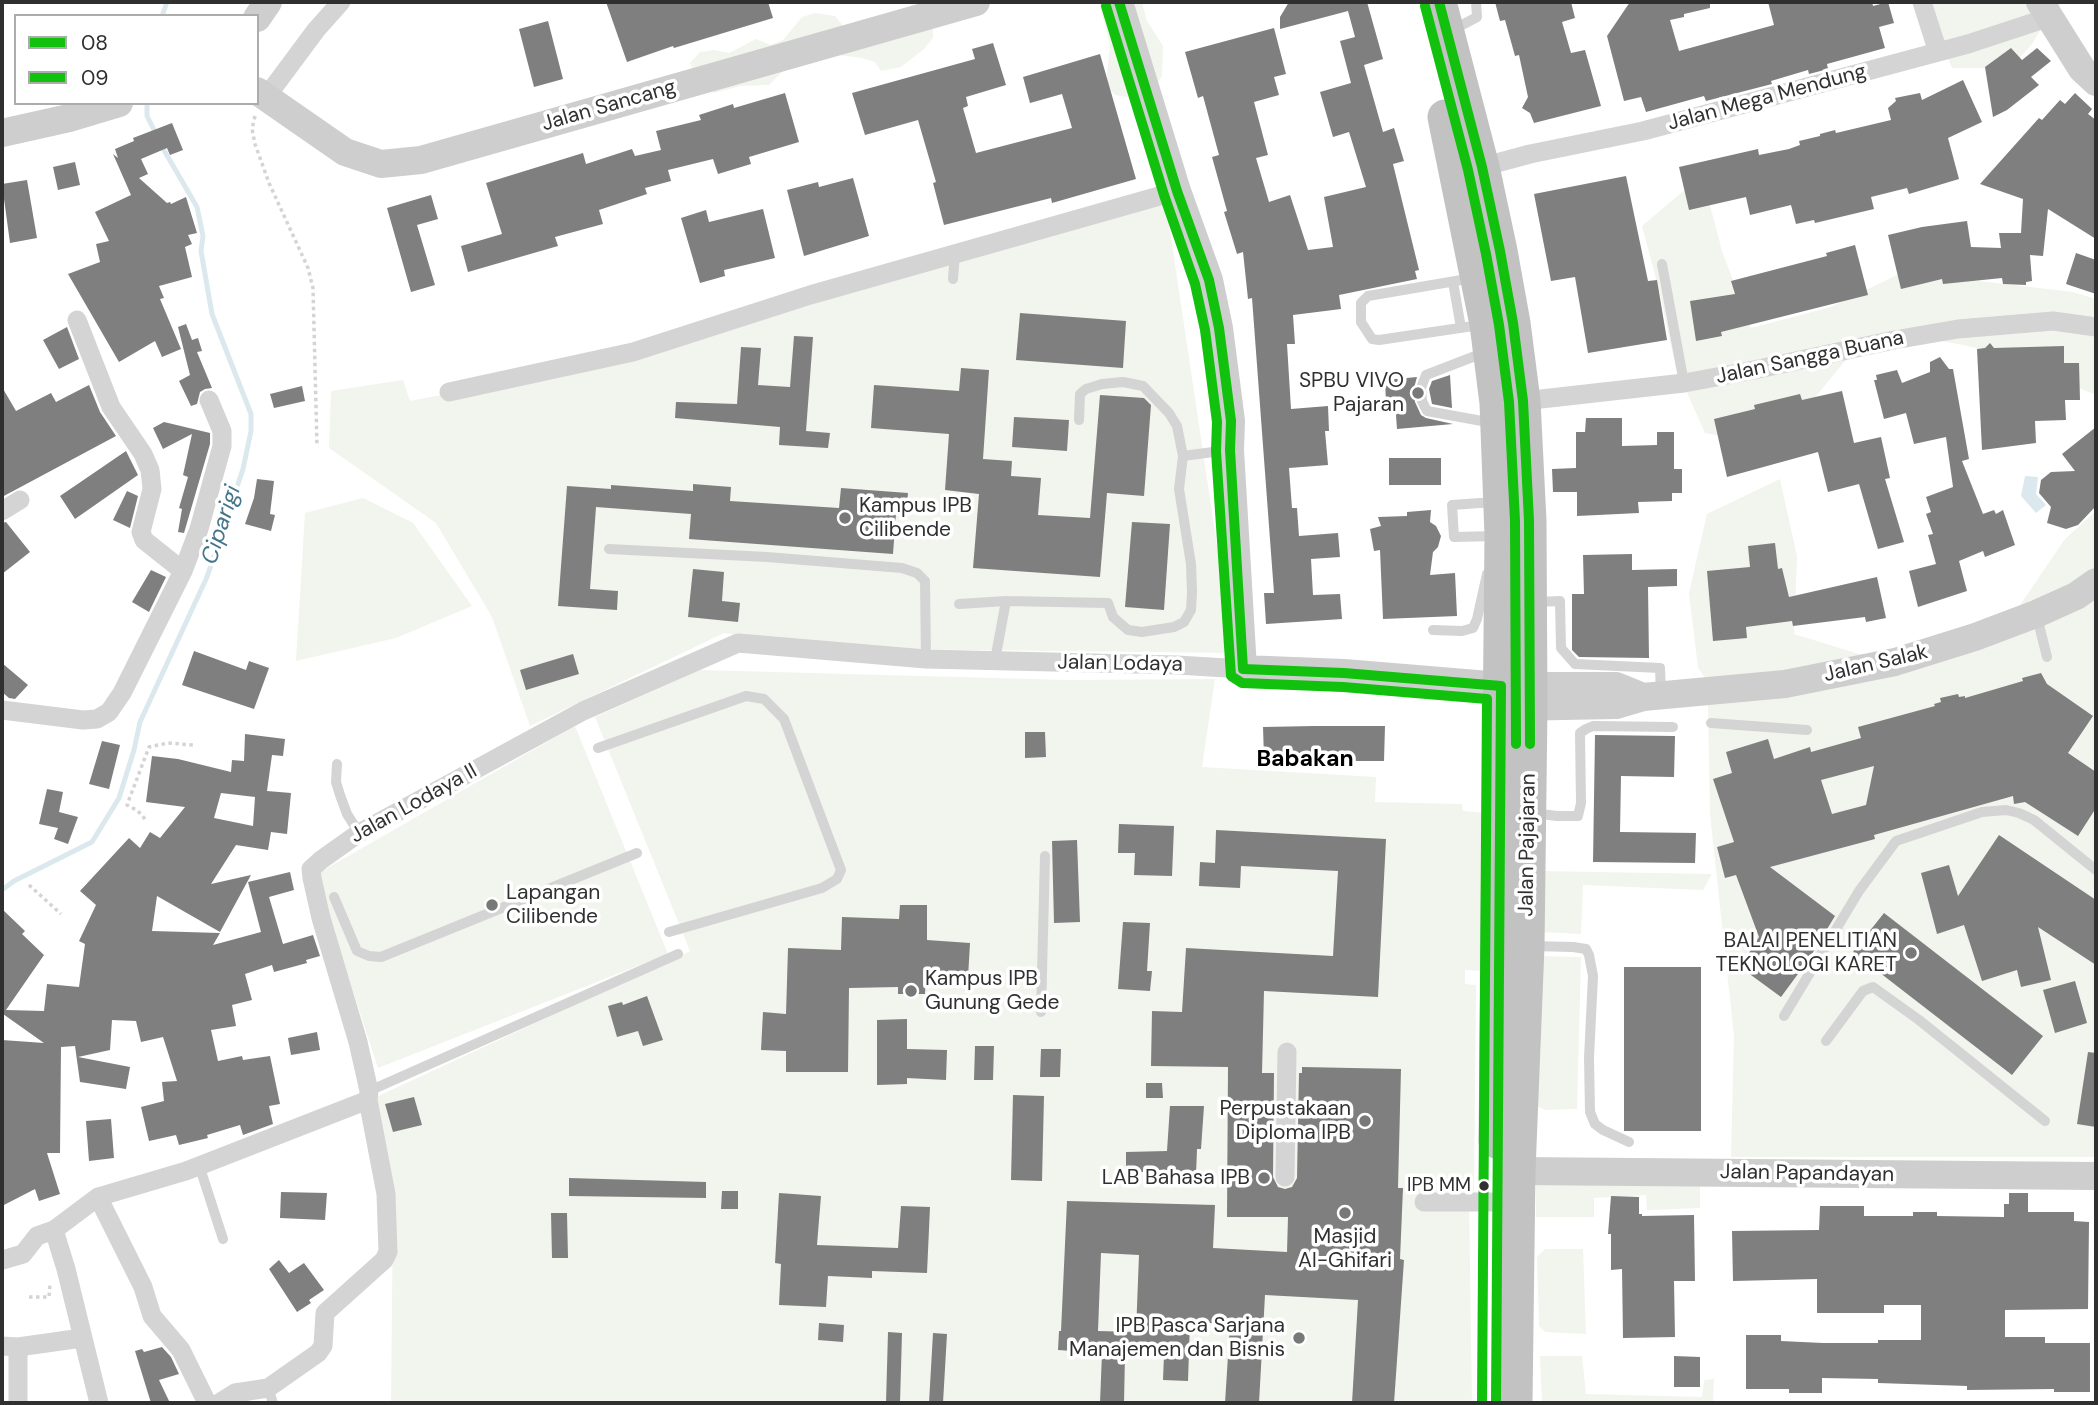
<!DOCTYPE html>
<style>
body{margin:0}
#map{position:relative;width:2098px;height:1405px;overflow:hidden;background:#fff;font-family:"DM Sans",sans-serif}
canvas{display:block}
.frame{position:absolute;inset:0;border:4px solid #303030;pointer-events:none}
.legend{position:absolute;left:14px;top:14px;width:245px;height:91px;box-sizing:border-box;background:#fff;border:2px solid #acacac;margin:0;padding:9px 12px;list-style:none;font-size:21px;color:#303030}
.legend li{display:flex;align-items:center;gap:14px;height:35px}
.legend b{width:35px;border:2px solid #acacac}
</style>
<div id="map">
<canvas width="2098" height="1405"></canvas>
<div class="frame"></div>
<ul class="legend">
<li><b style="height:9px;background:#11c10e"></b>08</li>
<li><b style="height:9px;background:#11c10e"></b>09</li>
</ul>
</div>
<script>
const g = document.querySelector('canvas').getContext('2d');
g.lineJoin = 'round';
function paint(path, color) { g.fillStyle = color; g.fill(path, 'evenodd'); }
const shape = rows => new Path2D(rows.map(r => 'M' + r).join(''));
function stroke(path, color, width, dash) { g.strokeStyle = color; g.lineWidth = width; g.lineCap = dash ? 'butt' : 'round'; g.setLineDash(dash || []); g.stroke(path); }
function drawText(font, color, halo, rows, align = 'center') {
  g.font = font + ' "DM Sans",sans-serif'; g.lineWidth = 7; g.setLineDash([]); g.textBaseline = 'middle'; g.strokeStyle = halo; g.fillStyle = color; for (const [text, x, y, turn = 0] of rows) {
    g.save(); g.translate(x, y); g.rotate((+turn || 0) * Math.PI / 180); g.textAlign = isNaN(turn) ? turn : align; if (halo) g.strokeText(text, 0, 0); g.fillText(text, 0, 0); g.restore();
  }
}
paint(shape([
 [920,2,984,2,933,24,933,38,924,49,901,67,881,71,875,62,862,58,831,54,790,64,769,85,740,86,714,93,695,74,690,63,700,52,714,50,729,53,756,39,771,45,783,40,802,17,815,13,835,16,844,27,920,7],
 [1099,2,1142,2,1147,21,1163,46,1162,76,1154,88,1127,97,1115,95,1106,85,1110,45],
 [1929,2,2063,2,2047,19,2032,44,2017,61,1985,68,1952,68,1941,41],
 [1702,175,1722,251,1751,328,1831,307,1903,272,2073,292,2096,299,2096,395,1987,350,1913,335,1845,361,1775,446,1705,433,1676,368,1660,294,1642,226],
 [1165,197,1233,653,889,649,770,640,724,633,530,726,492,617,436,523,329,448,331,391,403,380,410,401,640,356],
 [1780,479,1797,556,1794,634,1875,659,1954,649,2020,605,2065,539,2096,511,2096,1157,1731,1157,1734,1036,1710,814,1708,705,1723,704,1698,668,1689,593,1707,514],
 [363,498,413,523,472,606,396,638,296,661,305,513],
 [700,670,1068,680,1215,679,1202,767,1376,777,1375,802,1462,804,1463,811,1486,813,1482,971,1465,970,1465,984,1476,985,1474,1197,1469,1197,1472,1403,391,1402,393,1207,372,1099,774,912,690,951,595,717],
 [575,726,668,954,378,1068,315,875],
 [1541,871,1712,874,1703,890,1583,885,1581,934,1540,932],
 [1537,956,1581,957,1577,1109,1545,1110,1535,1105],
 [1536,1179,1700,1181,1700,1208,1647,1210,1646,1195,1611,1197,1594,1198,1594,1217,1536,1217],
 [1545,1249,1583,1249,1586,1334,1545,1332,1539,1326,1537,1257],
 [1540,1356,1582,1356,1586,1394,1702,1397,1704,1380,1714,1379,1713,1403,1542,1403]
]), '#f2f5ed');
paint(shape([
 [2025,476,2038,477,2036,494,2046,505,2036,513,2021,496]
]), '#dbe9ee');
stroke(shape([
 [162,16,167,2],
 [147,103,147,116,157,136],
 [2,890,14,881,92,842,119,798,134,750,140,722,207,577,243,469,251,431,251,414,212,314,201,251,203,236,197,207,161,145]
]), '#dbe9ee', 5);
paint(shape([
 [606,2,768,2,773,18,674,48,673,46,627,62],
 [1289,2,1367,2,1383,59,1364,65,1383,132,1394,128,1404,161,1393,164,1419,270,1415,271,1417,279,1339,295,1341,309,1293,315,1295,344,1287,344,1291,409,1328,406,1329,431,1325,431,1328,465,1289,468,1292,508,1297,508,1299,536,1338,533,1340,557,1311,559,1313,595,1340,594,1342,619,1266,624,1264,593,1274,593,1252,298,1248,299,1243,252,1237,254,1224,212,1227,211,1212,157,1219,155,1203,96,1198,98,1185,52,1274,28,1286,74,1274,77,1279,95,1254,102,1268,155,1256,158,1269,202,1290,195,1308,250,1333,247,1324,197,1366,187,1349,132,1333,137,1320,92,1351,83,1340,41,1355,37,1348,11,1280,29,1280,17],
 [1495,2,1571,2,1575,18,1562,22,1571,53,1585,50,1601,106,1534,123,1530,113,1522,108,1528,97,1519,55,1515,56,1505,20,1500,21],
 [1630,2,1710,2,1710,8,1684,14,1684,17,1670,20,1679,51,1774,25,1768,2,1872,2,1873,6,1888,2,1894,23,1879,27,1885,48,1827,64,1828,69,1809,74,1808,70,1771,81,1772,84,1706,101,1704,96,1646,112,1641,97,1624,101,1607,36],
 [548,21,563,79,534,87,519,29],
 [993,43,1006,85,966,97,968,106,963,108,976,153,1072,128,1062,94,1030,103,1023,77,1100,54,1136,179,1052,203,1051,198,944,225,933,183,936,182,918,120,865,135,852,93,975,59,972,49],
 [2011,48,2022,60,2037,48,2051,61,2031,77,2039,85,2007,110,1993,117,1985,67],
 [1963,80,1982,122,1948,138,1959,179,1909,194,1907,188,1871,197,1874,209,1815,223,1814,220,1796,224,1791,205,1750,215,1746,197,1689,210,1679,167,1758,149,1759,155,1789,149,1800,145,1799,141,1820,136,1820,134,1835,130,1836,133,1891,120,1888,108,1896,101,1895,98,1920,93,1922,100],
 [785,93,799,142,749,157,751,164,718,174,713,159,668,170,671,181,645,188,647,194,599,210,603,224,555,237,558,246,468,272,461,246,502,234,486,183,583,153,586,164,632,149,635,156,661,150,656,131,701,120,699,115,733,104,734,108],
 [2075,93,2092,109,2088,114,2096,120,2096,239,2048,209,2043,256,2030,255,2032,281,2026,282,2026,285,2003,284,2002,278,1943,284,1942,279,1901,289,1888,235,1922,227,1967,221,1971,247,2001,248,1999,233,2021,233,2023,199,1980,184,2039,118,2042,120,2060,100,2065,104],
 [172,123,183,150,170,155,167,148,141,159,148,174,139,178,167,203,170,202,171,204,186,197,197,233,188,235,192,244,185,247,192,277,159,286,164,298,160,299,181,349,162,357,155,341,119,362,68,274,100,262,96,244,109,241,95,212,131,195,113,154,118,158,115,149,134,141,133,138],
 [75,162,80,185,58,190,53,167],
 [1626,176,1648,281,1657,280,1667,340,1588,353,1575,277,1551,281,1534,194],
 [853,178,869,236,804,256,787,190,818,182,819,187],
 [27,180,37,238,10,243,2,184],
 [431,195,438,219,417,225,435,285,411,292,387,208],
 [763,209,775,258,724,270,725,276,700,283,681,218,706,210,709,222],
 [1855,245,1868,295,1721,332,1722,336,1696,341,1690,301,1735,294,1731,281,1827,256,1826,253],
 [2076,253,2096,260,2096,294,2066,284],
 [1020,313,1126,321,1123,368,1016,360],
 [186,324,192,340,198,338,202,351,197,352,212,388,205,389,200,392,197,404,191,406,179,381,190,375,178,327],
 [67,327,79,359,59,369,43,340],
 [794,336,813,337,806,431,830,433,828,448,779,445,780,427,675,418,676,402,737,404,741,347,761,348,758,385,790,387],
 [1990,343,1994,348,2064,346,2064,363,2079,363,2080,400,2065,400,2066,420,2035,421,2036,443,1982,450,1977,349,1985,348],
 [1940,357,1949,369,1953,369,1969,459,1962,461,1983,514,1994,510,1996,514,2003,510,2015,545,1985,557,1983,551,1959,561,1967,591,1918,607,1909,571,1936,564,1928,535,1933,534,1926,514,1931,512,1926,497,1953,487,1946,437,1914,444,1906,413,1884,419,1874,380,1877,380,1876,375,1897,370,1902,383,1930,372,1930,362],
 [961,368,989,370,983,459,1012,461,1011,476,1041,478,1038,515,1090,518,1100,395,1144,398,1151,405,1144,496,1107,493,1100,577,973,568,979,494,945,490,949,434,871,428,874,385,959,391],
 [1450,375,1452,408,1432,404,1429,389,1432,381],
 [1417,377,1414,388,1415,402,1421,415,1426,418,1453,424,1397,429,1395,402,1386,403,1385,380],
 [89,385,100,412,116,436,2,497,2,387,16,411,51,393,56,402],
 [302,386,305,401,274,408,270,394],
 [1842,391,1854,443,1881,437,1890,478,1885,479,1904,542,1878,549,1859,484,1828,492,1818,452,1727,477,1714,419,1755,409,1754,405,1800,394,1802,400],
 [1014,417,1069,420,1067,451,1012,447],
 [1586,418,1622,418,1622,446,1657,445,1657,432,1674,432,1674,469,1682,469,1682,493,1672,493,1672,501,1638,502,1639,513,1577,516,1577,492,1553,492,1552,469,1576,468,1576,432,1585,432],
 [164,422,210,433,210,444,184,533,178,532,182,509,179,508,188,477,183,475,192,434,163,449,153,428],
 [2096,427,2096,506,2078,525,2066,529,2047,523,2051,507,2039,493,2041,480,2051,472,2075,471,2062,454],
 [126,451,138,475,75,519,60,496],
 [1389,458,1441,458,1441,485,1389,485],
 [257,479,274,481,270,514,275,515,271,531,245,524,254,498],
 [693,484,731,487,730,501,839,508,841,488,908,493,906,514,896,513,893,554,689,539,691,514,596,507,590,589,618,591,617,610,558,606,567,486,611,489,611,485,693,491],
 [127,491,138,496,130,528,113,520],
 [1431,510,1430,522,1436,526,1441,536,1438,547,1433,552,1430,575,1455,573,1457,616,1383,619,1380,550,1374,551,1370,529,1381,526,1378,517,1407,516,1407,512],
 [6,522,30,552,2,574,2,523],
 [1132,522,1170,524,1164,610,1125,607],
 [1775,543,1778,569,1782,568,1789,597,1877,577,1886,618,1866,622,1865,617,1793,626,1792,621,1746,627,1747,638,1713,641,1707,571,1750,567,1748,546],
 [1632,554,1632,570,1677,569,1677,586,1648,587,1649,658,1579,657,1572,650,1572,594,1584,594,1583,555],
 [693,569,724,572,722,601,740,603,738,622,688,617],
 [151,570,166,577,149,612,132,602],
 [194,651,246,670,249,661,269,668,254,709,182,685],
 [573,654,579,674,526,690,520,670],
 [2,663,28,685,15,699,9,698,2,692],
 [2041,673,2047,684,2093,716,2068,753,2096,772,2096,808,2078,836,2025,802,2014,804,2013,796,1874,835,1875,839,1770,867,1835,916,1809,959,1781,997,1740,967,1759,937,1736,875,1725,878,1717,847,1734,842,1713,779,1732,773,1726,752,1768,739,1774,759,1810,747,1811,752,1861,738,1858,727,1935,706,1934,704,1941,702,1940,698,1958,694,1959,697,1965,696,1965,698,2023,681,2022,678],
 [1874,766,1866,805,1832,814,1821,780],
 [1314,726,1385,726,1384,761,1325,761,1325,757,1264,758,1263,727],
 [1025,732,1045,732,1046,757,1025,758],
 [245,734,285,739,283,756,272,755,267,791,291,793,287,834,271,832,268,850,236,845,211,884,251,875,220,932,157,896,152,931,220,933,213,945,261,932,248,882,290,872,294,890,269,897,283,944,313,935,320,956,306,960,307,963,274,972,272,965,245,974,252,1000,232,1005,236,1026,211,1030,218,1061,242,1056,243,1060,270,1056,280,1104,269,1106,273,1124,243,1135,240,1125,207,1135,208,1138,179,1145,176,1135,149,1141,141,1107,164,1101,162,1082,177,1081,163,1037,141,1042,136,1021,112,1020,110,1050,78,1057,130,1067,126,1089,80,1082,75,1046,61,1047,60,1153,47,1153,60,1194,39,1201,35,1189,2,1206,2,1040,44,1043,3,1014,2,1015,2,909,25,931,22,934,44,955,6,1010,44,1011,47,984,79,987,85,944,79,941,96,905,80,891,129,838,140,848,150,832,160,838,185,807,146,802,152,756,178,759,231,772,232,760,244,761],
 [221,793,255,797,253,826,214,818],
 [1595,735,1675,736,1674,777,1621,776,1620,832,1696,833,1695,863,1593,862],
 [102,741,120,745,109,789,89,784],
 [47,789,63,792,59,812,78,817,68,844,54,839,58,828,39,824],
 [1119,824,1174,826,1172,876,1134,875,1135,853,1118,853],
 [1216,830,1386,839,1378,997,1264,991,1262,1073,1274,1073,1273,1177,1278,1187,1285,1189,1292,1187,1297,1178,1299,1073,1302,1073,1302,1067,1401,1069,1398,1188,1403,1188,1400,1259,1404,1260,1394,1403,1352,1403,1358,1300,1265,1295,1259,1403,1225,1403,1230,1324,1190,1322,1188,1381,1163,1380,1164,1355,1125,1354,1124,1403,1100,1403,1102,1353,1058,1350,1059,1331,1061,1331,1067,1201,1215,1205,1213,1248,1287,1252,1288,1217,1227,1217,1228,1067,1151,1066,1152,1011,1182,1012,1186,948,1333,956,1338,871,1241,866,1240,888,1199,886,1200,862,1215,863],
 [1101,1253,1139,1255,1136,1332,1098,1331],
 [1999,835,2096,900,2096,965,2038,927,2051,980,2021,987,2017,970,1982,981,1964,925,1937,934,1921,873,1949,865,1958,896],
 [1077,840,1080,922,1054,923,1052,841],
 [900,905,927,905,927,940,970,943,968,978,926,975,925,994,898,994,898,987,849,988,848,1072,786,1072,786,1051,761,1050,763,1012,786,1014,788,948,841,950,842,917,899,919],
 [1884,913,2043,1036,2012,1075,1853,952],
 [1123,922,1150,923,1147,971,1152,971,1150,991,1118,989],
 [1624,967,1701,967,1701,1131,1624,1131],
 [2075,981,2087,1023,2055,1033,2043,990],
 [647,996,663,1040,643,1046,638,1031,617,1037,608,1006,622,1002,623,1005],
 [907,1019,907,1049,947,1050,946,1080,907,1078,907,1084,877,1085,877,1020],
 [317,1032,320,1050,291,1055,288,1038],
 [975,1046,994,1046,993,1080,974,1080],
 [1041,1049,1061,1049,1060,1077,1040,1077],
 [2088,1052,2096,1053,2096,1127,2077,1124],
 [1146,1083,1162,1083,1163,1098,1146,1098],
 [1013,1095,1044,1096,1042,1181,1011,1180],
 [414,1097,422,1125,393,1132,385,1104],
 [1170,1106,1204,1106,1201,1149,1197,1149,1196,1175,1177,1174,1177,1171,1143,1170,1143,1172,1126,1173,1126,1152,1167,1151],
 [111,1119,114,1158,89,1161,86,1121],
 [569,1178,706,1182,706,1198,569,1196],
 [722,1191,738,1191,738,1209,721,1209],
 [281,1192,327,1193,325,1220,280,1218],
 [779,1193,821,1196,817,1245,898,1248,901,1206,930,1207,927,1273,872,1271,872,1278,828,1276,826,1307,779,1305,781,1264,775,1263],
 [2009,1193,2028,1193,2028,1212,2074,1212,2074,1221,2089,1222,2088,1309,2005,1310,2005,1337,2045,1337,2045,1343,2090,1343,2090,1392,2054,1392,2054,1389,1967,1390,1967,1386,1878,1383,1878,1379,1822,1378,1822,1393,1789,1393,1789,1389,1746,1389,1746,1335,1781,1335,1781,1341,1823,1343,1878,1343,1878,1340,1921,1340,1921,1305,1884,1305,1884,1313,1817,1313,1817,1279,1733,1281,1732,1231,1819,1230,1820,1206,1864,1206,1864,1216,1913,1216,1913,1212,1937,1212,1937,1216,2004,1217,2004,1204,2009,1204],
 [1611,1196,1639,1197,1639,1214,1642,1214,1642,1216,1694,1215,1695,1281,1674,1281,1675,1337,1623,1338,1622,1269,1611,1270,1611,1234,1608,1234],
 [551,1213,567,1213,568,1258,552,1258],
 [279,1260,289,1273,304,1263,324,1290,309,1300,311,1303,297,1312,269,1269],
 [819,1323,844,1325,843,1342,818,1340],
 [888,1332,902,1333,900,1403,886,1403],
 [933,1333,947,1334,943,1403,929,1403],
 [162,1347,171,1357,179,1374,159,1380,170,1403,151,1403,135,1351,142,1349,144,1352],
 [1674,1356,1700,1357,1700,1387,1674,1387]
]), '#7f7f7f');
stroke(shape([
 [16,2,17,2],
 [255,116,252,129,255,144,269,183,308,268,313,288,317,446],
 [145,819,138,811,127,805,149,747,168,743,193,745],
 [29,885,61,914],
 [29,1297,49,1297,50,1284]
]), '#d4d4d4', 3.5, [3.5, 3.5]);
stroke(shape([
 [1453,28,1462,25,1477,17,1476,2],
 [1662,264,1684,383],
 [1473,278,1368,296,1361,303,1361,322,1372,339,1379,340,1480,325],
 [953,279,955,253],
 [1453,282,1461,328],
 [1483,353,1426,375,1421,388,1422,401,1427,411,1493,423],
 [1183,456,1228,450],
 [1494,502,1452,505,1454,537,1498,536],
 [609,549,767,557,902,568,917,573,925,581,926,659],
 [1535,602,1560,601,1561,648,1575,664,1660,668,1661,695],
 [959,604,1006,601,1108,603,1113,617,1121,624,1128,630,1142,632,1174,627,1184,622,1191,610,1192,592,1191,564,1179,489,1183,456,1177,426,1169,413,1143,386,1123,382,1102,384,1086,389,1080,394,1079,420],
 [2037,617,2047,657],
 [1433,630,1462,631,1473,628,1477,619,1487,574],
 [995,660,1006,601],
 [1711,723,1807,730],
 [598,748,746,696,764,699,784,719,841,870,837,879,822,888,669,932],
 [337,764,336,782,340,795,347,814,359,833],
 [1533,813,1557,816,1578,816,1581,803,1580,733,1586,729,1593,726,1673,727],
 [334,897,357,951,369,956,381,957,637,853],
 [1531,946,1573,947,1586,949,1589,955,1593,976,1589,1058,1590,1112,1595,1124,1603,1130,1629,1142],
 [1041,1012,1045,856],
 [1784,1016,1859,891,1896,841,1982,812,2006,810,2019,813,2034,820,2096,870],
 [1826,1041,1863,991,1873,987,1919,1020,2045,1121],
 [369,1091,678,954],
 [199,1165,223,1239],
 [268,1388,273,1403]
]), '#d4d4d4', 10);
stroke(shape([
 [1922,2,1938,52],
 [267,96,316,30,341,2],
 [1482,167,1530,154,1643,131,1968,44,2050,17],
 [449,392,633,352,810,295,1177,191],
 [1523,401,1684,383,1749,371,1894,340,1958,329,2053,321,2096,327],
 [2,511,20,500],
 [183,571,199,529,222,446,222,431,209,400],
 [2,710,83,720,97,719,109,712,122,693,183,571,144,540,141,532,152,489,150,470,143,454,111,407,77,320],
 [1285,1177,1287,1052],
 [98,1197,143,1287,152,1316,181,1350,207,1403],
 [1424,1202,1496,1202],
 [54,1230,66,1269,99,1403],
 [2,1260,23,1254,37,1236,54,1230,98,1197,186,1171,368,1100],
 [2,1346,18,1347,82,1338],
 [18,1347,18,1403],
 [219,1403,235,1393,268,1388,318,1353,323,1346,325,1313,384,1260,388,1252,386,1194,368,1100,369,1091,358,1042,321,918,312,878,311,869,321,860,359,833,583,711,738,643,926,659,1177,665,1243,669]
]), '#d4d4d4', 19);
stroke(shape([
 [1119,2,1177,191,1209,280,1219,328,1231,421,1230,450,1243,669,1344,673,1501,686,1616,686,1643,697],
 [2040,2,2082,69,2096,82],
 [257,18,268,2],
 [257,91,345,152,381,164,421,160,976,2],
 [2,133,69,118,119,103],
 [1510,707,1616,705,1643,697,1785,684,1895,662,1975,637,2036,614,2076,596,2096,582],
 [1518,1171,2096,1176]
]), '#cecece', 28);
stroke(shape([
 [1439,2,1482,167,1500,251,1513,323,1523,401,1529,521,1530,707,1527,946,1518,1171,1515,1403],
 [1445,117,1487,324,1497,403,1502,535,1496,1141]
]), '#c2c2c2', 35);
stroke(shape([
 [1119,2,1177,191,1209,280,1219,328,1231,421,1230,450,1243,669,1344,673,1501,686,1496,1403],
 [1439,2,1482,167,1500,251,1513,323,1523,401,1529,521,1530,744]
]), '#11c10e', 10);
stroke(shape([
 [1106,6,1164,195,1195,284,1205,330,1217,422,1216,451,1231,676,1242,683,1343,687,1487,699,1482,1403],
 [1425,6,1468,170,1486,254,1499,325,1509,402,1515,521,1516,744]
]), '#11c10e', 10);
for (const [x, y, r, color] of [
 [1418,393,7,"#787878"],
 [845,518,7,"#787878"],
 [492,905,7,"#787878"],
 [1911,953,7,"#787878"],
 [911,991,7,"#787878"],
 [1365,1121,7,"#787878"],
 [1264,1178,7,"#787878"],
 [1484,1186,6,"#303030"],
 [1345,1213,7,"#787878"],
 [1299,1338,7,"#787878"]
]) { const dot = new Path2D(); dot.arc(x, y, r, 0, 2 * Math.PI); g.fillStyle = color; g.fill(dot); stroke(dot, '#fff', 2.5); }
drawText('19px', '#303030', '#fff', [
 ["IPB MM",1471,1186]
], 'right');
drawText('21px', '#303030', '#fff', [
 ["Jalan Mega Mendung",1767,98,-15],
 ["Jalan Sancang",609,106,-16],
 ["Jalan Sangga Buana",1810,358,-12],
 ["Jalan Lodaya",1120,664,1],
 ["Jalan Salak",1876,664,-13],
 ["Jalan Lodaya II",414,804,-29],
 ["Jalan Pajajaran",1528,845,-89],
 ["Jalan Papandayan",1807,1174,1]
]);
drawText('21px', '#303030', '#fff', [
 ["SPBU VIVO",1404,381],
 ["Pajaran",1404,405],
 ["Kampus IPB",859,506,"left"],
 ["Cilibende",859,530,"left"],
 ["Lapangan",506,893,"left"],
 ["Cilibende",506,917,"left"],
 ["BALAI PENELITIAN",1897,941],
 ["TEKNOLOGI KARET",1897,965],
 ["Kampus IPB",925,979,"left"],
 ["Gunung Gede",925,1003,"left"],
 ["Perpustakaan",1351,1109],
 ["Diploma IPB",1351,1133],
 ["LAB Bahasa IPB",1250,1178],
 ["Masjid",1345,1237,"center"],
 ["Al-Ghifari",1345,1261,"center"],
 ["IPB Pasca Sarjana",1285,1326],
 ["Manajemen dan Bisnis",1285,1350]
], 'right');
drawText('italic 23px', '#45758b', '#fff', [
 ["Ciparigi",222,525,-72]
]);
drawText('bold 23px', '#000', '#fff', [
 ["Babakan",1305,760]
]);
</script>
